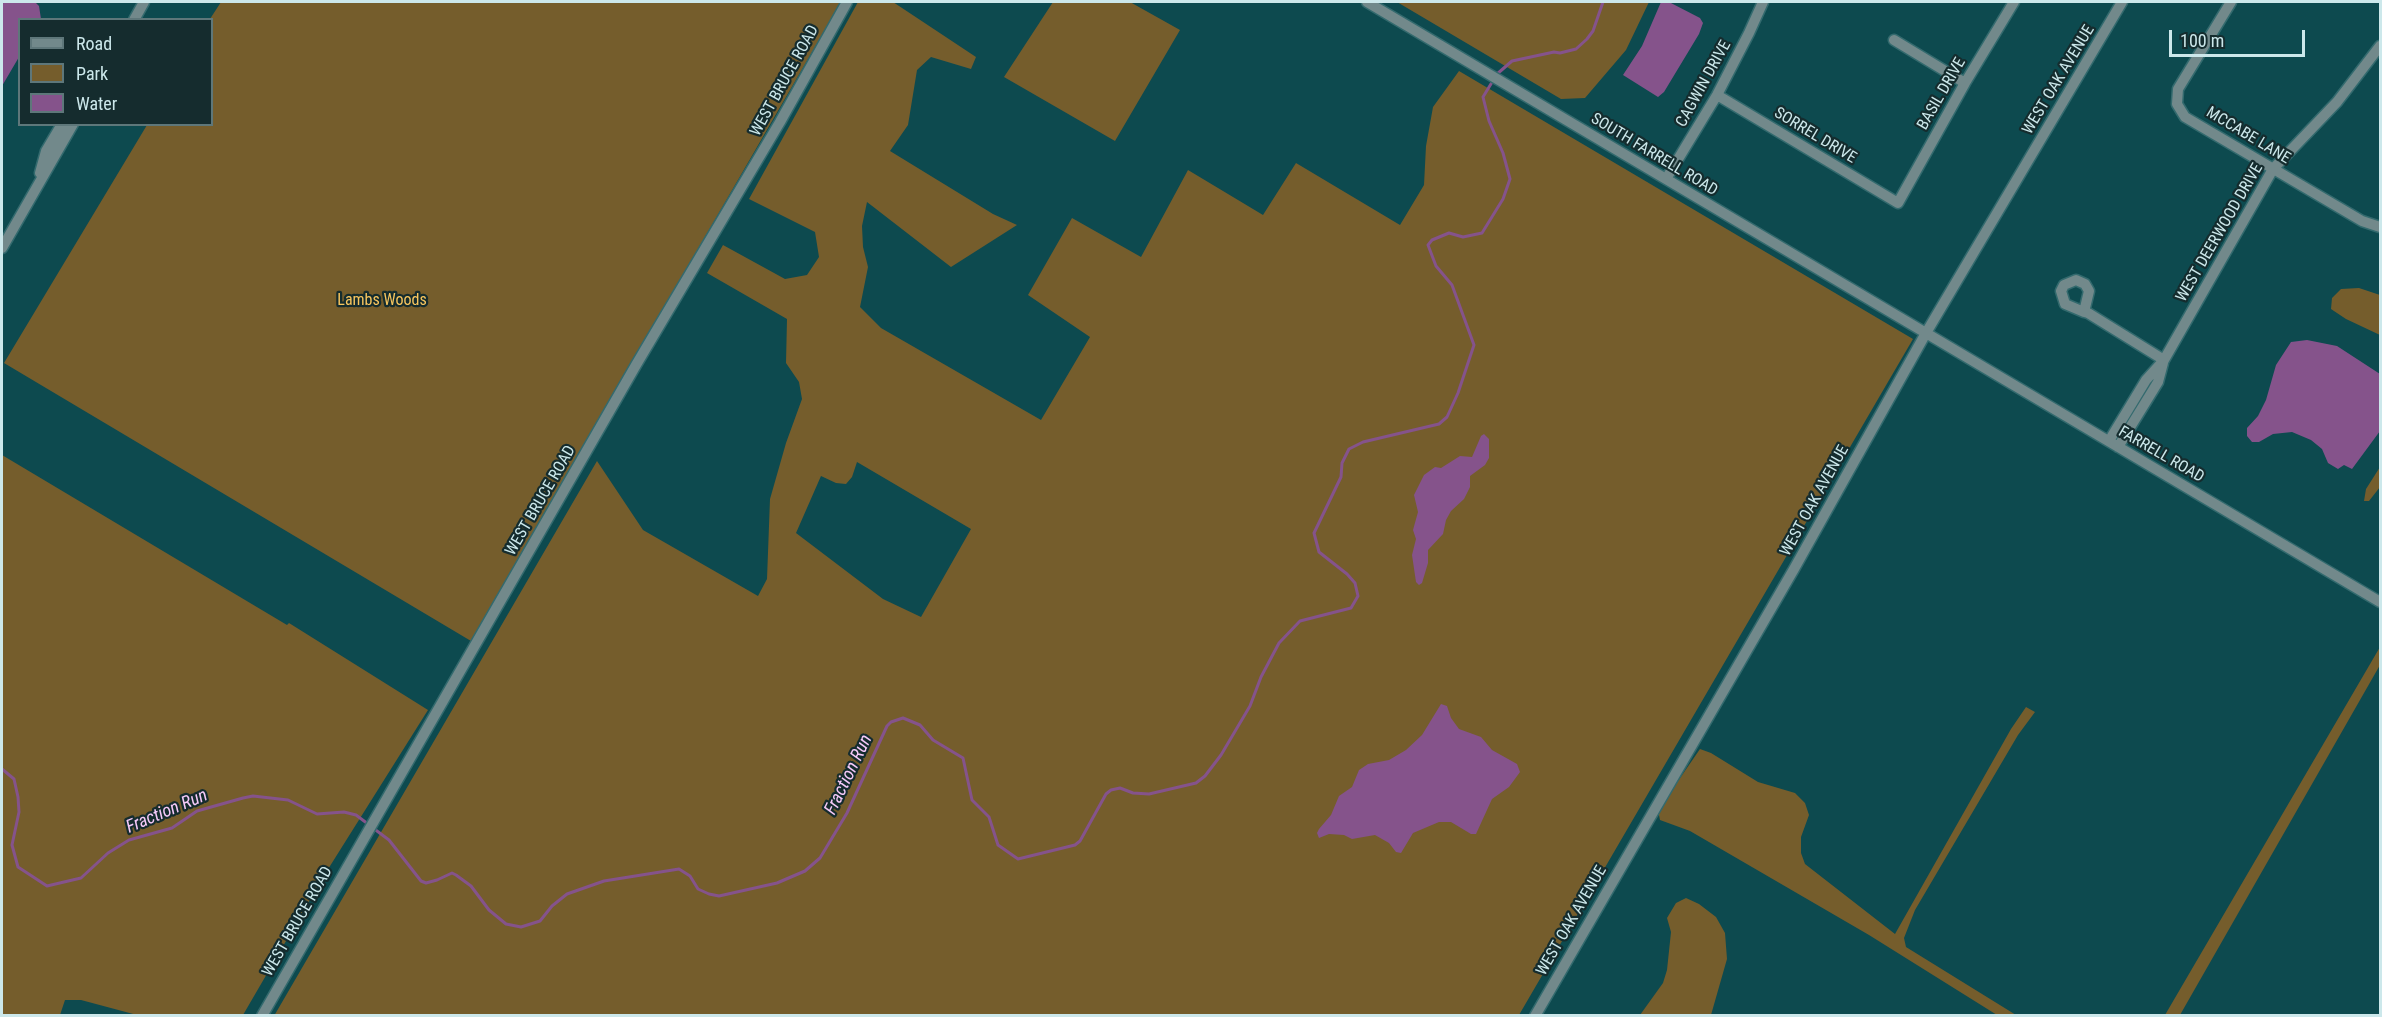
<!DOCTYPE html>
<style>
body{margin:0}
#map{position:relative;width:2382px;height:1017px;overflow:hidden;background:#0d4a4f;font-family:"Roboto Condensed",sans-serif}
canvas{display:block}
.frame{position:absolute;inset:0;border:3px solid #cce8eb;pointer-events:none}
.legend{position:absolute;left:18px;top:18px;width:195px;height:108px;box-sizing:border-box;background:#152c2e;border:2px solid #5e777a;margin:0;padding:8px 10px;list-style:none;font-size:18px;color:#cce8eb}
.legend li{display:flex;align-items:center;gap:12px;height:30px}
.legend b{width:30px;border:2px solid #5e777a}
.scale{position:absolute;left:2169px;top:30px;width:136px;height:27px;box-sizing:border-box;border:3px solid #cce8eb;border-top:0;padding-left:8px;font-size:18px;line-height:21px;white-space:nowrap;color:#cce8eb;-webkit-text-stroke:4px #152c2e;paint-order:stroke}
</style>
<div id="map">
<canvas width="2382" height="1017"></canvas>
<div class="frame"></div>
<ul class="legend">
<li><b style="height:8px;background:#72898b"></b>Road</li>
<li><b style="height:16px;background:#755d2c"></b>Park</li>
<li><b style="height:16px;background:#85538b"></b>Water</li>
</ul>
<div class="scale">100 m</div>
</div>
<script>
const c = document.querySelector('canvas').getContext('2d');
c.lineJoin = 'round';
function fillPath(path, color) {
  c.fillStyle = color;
  c.fill(path, 'evenodd');
}
function poly(rows) {
  const path = new Path2D();
  for (const r of rows) {
    path.moveTo(r[0], r[1]);
    for (let i = 2; i < r.length; i += 2) path.lineTo(r[i], r[i + 1]);
  }
  return path;
}
function stroke(path, color, width, dash) {
  c.strokeStyle = color;
  c.lineWidth = width;
  c.lineCap = dash ? 'butt' : 'round';
  c.setLineDash(dash || []);
  c.stroke(path);
}
function label(font, color, halo, rows, align = 'center') {
  c.font = font + ' "Roboto Condensed",sans-serif';
  c.lineWidth = 4.5;
  c.setLineDash([]);
  c.textBaseline = 'middle';
  c.strokeStyle = halo;
  c.fillStyle = color;
  for (const [text, x, y, turn = 0] of rows) {
    c.save();
    c.translate(x, y);
    c.rotate((+turn || 0) * Math.PI / 180);
    c.textAlign = isNaN(turn) ? turn : align;
    if (halo) c.strokeText(text, 0, 0);
    c.fillText(text, 0, 0);
    c.restore();
  }
}
fillPath(poly([
 [221,2,841,2,471,641,4,363,147,125,212,124,210,19],
 [858,2,893,2,976,57,971,69,931,57,917,70,908,125,890,151,993,214,1017,225,951,267,867,202,862,226,863,247,868,267,860,307,881,328,1041,420,1090,337,1028,295,1072,218,1141,257,1188,170,1263,215,1296,163,1400,225,1424,185,1426,146,1433,107,1459,71,1913,339,1519,1015,274,1016,597,461,643,530,758,596,767,579,770,499,786,443,802,399,799,382,786,363,787,319,707,273,723,245,785,279,807,275,819,257,815,232,749,199],
 [857,462,971,529,921,617,883,599,796,533,821,476,836,483,846,484,852,477],
 [1053,2,1130,2,1180,30,1115,141,1004,77],
 [1397,2,1649,2,1626,50,1585,98,1561,99],
 [2359,288,2380,295,2380,335,2346,319,2331,309,2332,298,2341,289],
 [2,455,287,625,289,623,428,710,325,874,243,1015,137,1015,81,1000,65,1000,60,1015,2,1015],
 [2380,467,2380,487,2369,501,2364,501,2366,489],
 [2380,647,2380,665,2180,1015,2165,1015],
 [2026,707,2035,712,2018,735,1915,910,1904,938,1906,947,2016,1015,1997,1015,1869,935,1690,831,1660,820,1658,810,1700,749,1711,753,1758,782,1795,793,1805,803,1809,815,1801,837,1801,853,1805,864,1895,934,2011,729],
 [1686,898,1699,904,1716,917,1725,933,1727,959,1711,1015,1640,1015,1663,983,1667,970,1671,932,1667,918,1676,903]
]), '#755d2c');
fillPath(poly([
 [2,2,35,2,39,6,41,19,20,20,19,57,2,86],
 [1661,2,1669,2,1700,18,1703,23,1699,34,1664,92,1658,97,1623,75,1642,46],
 [2307,340,2337,346,2380,374,2380,431,2352,469,2344,465,2338,469,2328,463,2322,449,2311,440,2292,432,2273,434,2259,442,2252,442,2247,436,2247,428,2258,416,2266,400,2276,365,2291,342],
 [1484,434,1489,439,1489,458,1485,465,1470,476,1470,487,1464,499,1451,511,1446,520,1443,534,1428,550,1428,563,1422,583,1419,585,1416,582,1412,555,1416,539,1413,530,1418,512,1414,495,1424,475,1435,467,1441,468,1460,456,1472,457,1481,436],
 [1441,704,1447,706,1451,718,1459,729,1481,737,1492,750,1517,764,1520,772,1509,787,1492,799,1476,834,1471,834,1451,822,1439,822,1413,833,1401,853,1396,852,1389,843,1375,835,1352,839,1344,835,1329,834,1319,838,1317,833,1319,829,1331,815,1339,796,1352,787,1359,770,1368,764,1389,760,1406,750,1422,735]
]), '#85538b');
stroke(poly([
 [2,769,14,779,18,797,19,812,12,845,18,867,47,886,81,878,108,853,129,840,172,828,197,811,243,798,253,796,288,800,317,814,344,812,356,815,368,824],
 [373,828,389,840,421,881,426,883,437,880,452,873,456,875,471,886,489,910,506,924,521,927,540,921,552,906,567,894,604,881,679,869,690,876,698,889,709,894,719,896,777,883,805,871,820,858,847,813,887,726,891,722,903,718,920,725,933,740,963,758,972,800,989,817,998,845,1018,859,1075,845,1080,841,1106,794,1111,790,1120,788,1133,793,1149,794,1196,783,1205,776,1221,755,1250,706,1261,677,1279,643,1300,621,1351,608,1358,596,1355,583,1347,574,1319,552,1314,533,1341,477,1342,463,1349,449,1363,442,1439,424,1447,417,1458,393,1474,345,1452,285,1436,266,1428,245,1432,240,1449,233,1463,237,1482,233,1503,199,1510,179,1503,153,1489,121,1483,97,1497,74,1512,61,1554,52,1560,53,1576,49,1587,39,1593,31,1603,2]
]), '#85538b', 3);
const minor = poly([
 [1367,2,2380,602],
 [2231,2,2178,89,2177,104,2185,117,2362,221,2380,227],
 [134,20,144,2],
 [1894,40,1965,83],
 [1717,95,1898,203,1965,83,2014,2],
 [40,173,46,151,62,124],
 [1666,179,1717,95,1749,33,1763,2],
 [2,248,73,124],
 [2084,312,2089,291,2085,284,2076,280,2064,285,2061,291,2065,304,2084,312,2088,313,2164,360],
 [2109,441,2146,380,2164,360,2273,169,2337,102,2380,46],
 [2118,447,2158,382,2163,363],
 [262,1016,636,365,780,122,847,2],
 [1535,1016,1794,569,1926,333,2122,2]
]);
stroke(minor, '#336a6e', 13);
stroke(minor, '#72898b', 10);
label('16px', '#cce8eb', '#152c2e', [
 ["WEST OAK AVENUE",2059,80,-59],
 ["WEST BRUCE ROAD",785,81,-61],
 ["CAGWIN DRIVE",1704,84,-61],
 ["BASIL DRIVE",1942,94,-60],
 ["SORREL DRIVE",1815,136,31],
 ["MCCABE LANE",2248,136,31],
 ["SOUTH FARRELL ROAD",1654,155,31],
 ["WEST DEERWOOD DRIVE",2220,233,-60],
 ["FARRELL ROAD",2161,455,30],
 ["WEST BRUCE ROAD",541,501,-60],
 ["WEST OAK AVENUE",1815,501,-61],
 ["WEST OAK AVENUE",1572,921,-60],
 ["WEST BRUCE ROAD",298,922,-60]
]);
label('16px', '#f8c65f', '#152c2e', [
 ["Lambs Woods",382,301]
]);
label('italic 18px', '#f6cafa', '#152c2e', [
 ["Fraction Run",849,775,-64],
 ["Fraction Run",167,812,-23]
]);
</script>
